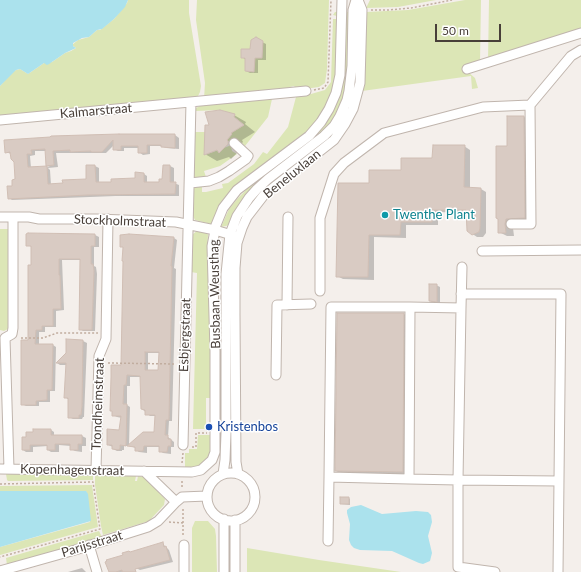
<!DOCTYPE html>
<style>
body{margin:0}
#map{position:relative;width:581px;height:572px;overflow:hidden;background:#f4efeb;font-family:Lato,sans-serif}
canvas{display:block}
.scale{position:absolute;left:435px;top:24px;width:66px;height:18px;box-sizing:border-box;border:2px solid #483f39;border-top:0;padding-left:5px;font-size:12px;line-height:14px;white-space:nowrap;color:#483f39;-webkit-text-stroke:3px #fff;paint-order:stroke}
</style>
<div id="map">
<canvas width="581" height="572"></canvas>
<div class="scale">50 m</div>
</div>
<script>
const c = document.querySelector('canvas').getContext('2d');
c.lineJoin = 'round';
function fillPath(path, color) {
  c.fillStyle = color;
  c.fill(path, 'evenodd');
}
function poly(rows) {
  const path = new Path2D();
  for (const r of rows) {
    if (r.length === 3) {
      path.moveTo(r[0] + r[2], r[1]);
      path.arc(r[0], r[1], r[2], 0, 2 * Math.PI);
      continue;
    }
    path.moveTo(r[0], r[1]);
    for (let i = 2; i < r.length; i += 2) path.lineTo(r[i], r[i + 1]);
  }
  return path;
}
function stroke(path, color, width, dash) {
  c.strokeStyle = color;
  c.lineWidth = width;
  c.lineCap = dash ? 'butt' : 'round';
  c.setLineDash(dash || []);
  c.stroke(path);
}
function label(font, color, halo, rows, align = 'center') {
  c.font = font + ' Lato,sans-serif';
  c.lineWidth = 3;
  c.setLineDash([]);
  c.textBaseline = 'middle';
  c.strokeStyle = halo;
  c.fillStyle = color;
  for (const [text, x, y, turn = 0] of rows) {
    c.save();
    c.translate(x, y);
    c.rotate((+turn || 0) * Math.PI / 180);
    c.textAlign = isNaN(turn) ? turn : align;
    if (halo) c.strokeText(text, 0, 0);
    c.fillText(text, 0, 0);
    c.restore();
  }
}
fillPath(poly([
 [128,0,189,0,189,13,201,86,200,92,197,98,0,117,0,86,13,71,20,69,28,74,44,63,52,62,65,53,71,51,76,48,72,45,78,40,89,37,97,30,100,30,114,19,127,3],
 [197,0,329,0,327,69,325,83,319,87,297,90,294,86,290,87,289,90,204,99,205,83,196,20],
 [370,0,436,0,398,7,366,8],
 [465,0,481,0,480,63,468,72,475,78,478,88,472,89,471,76,362,91,366,12,408,10],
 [489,0,581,0,581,32,488,61],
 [335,12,338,12,336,75,332,91,327,104,320,116,311,127,302,136,234,187,220,206,211,224,195,220,193,216,193,189,196,186,200,186,202,187,202,192,206,192,223,188,222,184,228,183,254,164,263,152,267,154,288,127,296,97,272,99,268,117,245,146,239,141,237,140,231,143,227,140,232,134,231,133,244,125,237,119,221,110,195,111,196,108,202,105,311,94,325,90,331,82,333,19,337,19,337,16,333,15],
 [346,12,351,12,348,87,332,124,278,169,231,224,226,226,221,227,229,209,238,198,249,187,249,186,321,128,330,116,339,98,344,75],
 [194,132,205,132,205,155,229,146,231,146,232,151,237,154,220,166,204,171,206,177,196,179,193,176],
 [0,229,10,229,11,324,8,329,4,331,0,330],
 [197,231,207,232,208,235,207,250,210,305,210,398,206,398,206,429,193,429,197,273,191,272,192,240,193,234],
 [198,435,211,435,210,451,208,459,198,468,185,468,185,453,189,453,189,449,197,449],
 [6,474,93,474,93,480,8,481,7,480],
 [95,475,136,476,135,481,137,481,138,476,143,477,150,483,165,499,164,505,149,521,103,535,101,526,95,485],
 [92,485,98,527,0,555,0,547,90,522,86,491,0,491,0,486],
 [195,521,208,521,215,529,216,536,217,572,192,572,192,528],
 [99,531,102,537,7,565,6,558],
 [247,548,319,560,401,572,247,572]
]), '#dce6b6');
fillPath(poly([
 [0,0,128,0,125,7,114,19,102,29,97,30,89,37,82,38,73,43,73,46,76,48,65,53,49,64,47,65,44,63,28,74,20,69,16,70,0,86],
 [0,491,86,491,88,494,91,521,0,547],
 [361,505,382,514,416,511,428,512,431,515,432,522,428,536,432,553,430,561,423,564,419,563,392,551,360,550,354,548,351,545,349,540,350,524,347,513,347,510,351,507]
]), '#abe2ed');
fillPath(poly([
 [262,42,266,44,266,60,258,60,258,73,250,73,246,71,246,60,242,57],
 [234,115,246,122,245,124,255,132,242,140,243,142,238,147,240,150,231,159,229,157,217,161,205,154],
 [524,117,532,122,532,222,513,228,514,236,507,236,499,232,508,147],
 [175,135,179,138,179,149,166,148,162,146,150,146,150,154,143,155,139,152,139,148,124,148,124,151,118,151,114,149,114,145,106,153,56,153,58,167,48,168,50,170,51,185,87,180,87,166,95,166,99,168,99,183,112,183,136,179,144,174,147,176,147,183,160,183,163,180,164,166,170,166,174,168,174,183,179,185,179,196,116,196,12,200,9,198,16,180,15,161,11,154,6,152,5,141,54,137],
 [35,151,46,151,47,166,50,167,31,168,30,156,35,155],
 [464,146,470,150,470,189,481,189,486,192,486,233,483,237,477,237,471,233,467,213,438,212,438,225,406,225,406,238,374,237,374,280,343,279,337,276,370,184],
 [27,235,95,235,99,237,99,247,94,247,94,266,96,267,97,274,95,331,83,331,80,329,81,260,62,260,64,310,56,311,56,327,45,327,45,332,39,332,39,345,53,345,56,347,55,391,50,391,50,402,39,402,39,406,26,406,22,404,29,341,32,266,32,247,27,245],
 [174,238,177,240,174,268,176,269,172,421,169,421,168,437,174,442,174,447,171,447,171,454,163,453,160,451,160,447,147,447,147,453,139,452,136,450,136,448,129,446,124,446,124,450,122,450,122,451,117,451,113,449,113,447,108,445,120,431,122,418,117,417,113,415,122,366,124,248,121,246],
 [148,353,160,353,159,371,148,371],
 [130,377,141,377,142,409,150,416,156,416,155,433,129,445,130,407,127,405,127,386,130,386],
 [436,285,440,287,440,303,434,303,430,301],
 [404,314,412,319,411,476,344,475,336,471],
 [83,341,87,343,84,417,83,417,82,419,73,419,69,417,69,400,65,397,67,365,60,365,57,363],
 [51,430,54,432,54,436,82,436,86,438,86,446,82,446,82,452,75,451,71,449,71,446,59,445,59,452,51,452,48,450,48,446,33,447,33,452,26,452,23,450],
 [349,498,350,499,350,505,341,504],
 [163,544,169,550,173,562,140,570,136,568,135,561,132,572,110,572,131,553],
 [82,568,86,572,68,572]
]), '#0003');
const building = poly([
 [256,37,263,41,262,58,255,58,254,72,245,71,245,58,241,58,241,49,250,49,251,40,256,37],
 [220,110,235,114,234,117,244,125,231,133,232,134,227,140,228,141,228,144,219,153,217,150,204,155,205,125,209,125,205,112,220,110],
 [507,116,524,116,525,218,506,219,505,224,506,233,498,233,498,219,496,218,496,146,507,146,507,116],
 [119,134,175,134,175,148,161,147,161,145,147,145,147,153,138,153,138,146,121,146,121,150,113,150,113,140,102,152,91,152,91,151,70,152,70,150,53,151,54,165,46,166,45,149,31,150,32,154,27,154,28,167,47,166,48,184,63,183,62,180,86,179,86,165,95,165,96,182,111,182,111,179,135,178,135,172,144,173,144,182,159,182,159,179,162,179,163,165,170,165,170,182,176,182,175,194,88,195,8,199,7,186,12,186,12,180,15,179,14,162,11,159,10,152,5,153,4,140,50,137,51,136,119,134],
 [433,145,465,145,464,187,481,188,480,228,479,232,472,235,467,231,466,210,432,210,432,222,401,222,400,235,369,235,368,277,336,277,338,183,369,183,369,170,401,170,401,158,432,158,433,145],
 [28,233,95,234,95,246,91,246,91,264,93,264,94,271,92,330,79,330,80,259,59,259,59,275,60,275,61,309,53,309,53,326,42,326,42,330,36,330,35,344,53,344,52,390,47,390,47,400,36,401,36,405,21,405,21,340,28,340,28,265,31,265,31,246,26,246,26,234,28,233],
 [129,234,174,237,171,266,172,266,169,420,166,420,165,435,168,435,168,439,171,439,171,446,168,446,167,452,159,452,159,446,144,446,143,451,135,451,135,447,127,446,143,432,154,432,155,415,145,415,145,410,141,409,140,376,127,375,126,385,124,385,123,404,127,404,126,446,120,445,120,449,119,449,119,450,112,449,112,445,107,445,107,429,119,430,121,416,112,416,112,411,110,411,111,377,111,365,121,365,123,261,122,261,123,247,120,247,120,235,129,234],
 [145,352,159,352,158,370,145,370,145,352],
 [429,284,437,284,437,302,429,301,429,284],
 [337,313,404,313,403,472,335,471,337,313],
 [66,339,83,340,82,406,81,415,79,415,79,418,68,418,68,398,64,398,66,363,56,363,66,353,66,339],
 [33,429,51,429,51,435,82,435,82,444,78,444,78,450,70,450,70,444,55,444,55,450,47,450,47,445,30,445,30,450,22,450,22,437,26,437,26,432,33,432,33,429],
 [340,497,349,497,349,504,340,504,340,497],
 [163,542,164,547,166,546,170,560,135,569,136,572,122,572,122,570,116,572,109,572,105,562,107,561,106,560,123,555,122,553,129,551,130,552,163,542]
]);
fillPath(building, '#d9cbc3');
stroke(building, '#d0beb4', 1);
const minor = poly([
 [467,69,581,33],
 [0,120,306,91],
 [190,183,209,181,219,177,229,171,246,159,248,156,234,143],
 [0,217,29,217,39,219,97,219,176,222,215,230,235,236],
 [511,224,531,224,530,105],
 [482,251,581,250],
 [320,291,320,218,334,174,344,163,384,133,483,107,530,105,571,56,581,50],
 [461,294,561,294,558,572],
 [287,305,288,217],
 [5,338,9,469],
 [5,338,12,334,13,328,13,217],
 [276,375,277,305,311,304],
 [183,445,191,102],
 [0,469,192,472,201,470,212,460,215,452,215,351,212,246,216,225,223,208,237,190,309,136,321,122,329,109,336,93,340,75,342,0],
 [96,470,99,356,106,339,108,219],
 [144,471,176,502,182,497,207,496],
 [231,497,24],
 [223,474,225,460,226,433,226,274,230,234,237,216,249,198,257,189,268,179,324,136,334,126,340,116,347,100,349,91,352,66,353,10,356,0],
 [238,474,236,462,235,315,235,268,237,243,242,228,247,217,264,195,334,140,345,124,353,109,360,83,362,10,358,0],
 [329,477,331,307,410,307],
 [409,479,458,480,461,308],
 [224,519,224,572],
 [328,541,329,477,409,479,410,307,461,308,462,267],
 [89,545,97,572],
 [184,545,184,572],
 [0,571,75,550,148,527,158,521,176,502],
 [235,572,235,520],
 [495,572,458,567,458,480,559,481]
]);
stroke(minor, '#c0b5ad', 11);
stroke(poly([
 [371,10,388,10,411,8,452,0],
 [314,90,324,88,328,82,331,0],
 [21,338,43,338,57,333,98,333],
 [108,363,176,364],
 [192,447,196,447,196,433,207,433],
 [182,463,183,453],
 [182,481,182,489],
 [0,484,93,482,100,529,0,557],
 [183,509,183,537],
 [169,522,183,523]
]), '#c1ad9f', 1.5, [2, 2]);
stroke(minor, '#fff', 9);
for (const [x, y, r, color] of [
 [385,215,4,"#0f9aa8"],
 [209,427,4,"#1a4fb4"]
]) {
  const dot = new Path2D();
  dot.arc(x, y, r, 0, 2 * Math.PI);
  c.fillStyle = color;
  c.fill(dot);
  stroke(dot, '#fff', 1.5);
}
label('13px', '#483f39', '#fff', [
 ["Kalmarstraat",96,111,-5],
 ["Beneluxlaan",292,174,-39],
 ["Stockholmstraat",120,221,2],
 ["Busbaan Weusthag",215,294,-91],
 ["Esbjergstraat",185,335,-88],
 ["Trondheimstraat",98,404,-88],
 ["Kopenhagenstraat",72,470,1],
 ["Parijsstraat",92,544,-17]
]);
label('13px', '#0d838f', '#fff', [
 ["Twenthe Plant",393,215]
], 'left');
label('13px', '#164399', '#fff', [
 ["Kristenbos",217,427]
], 'left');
</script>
